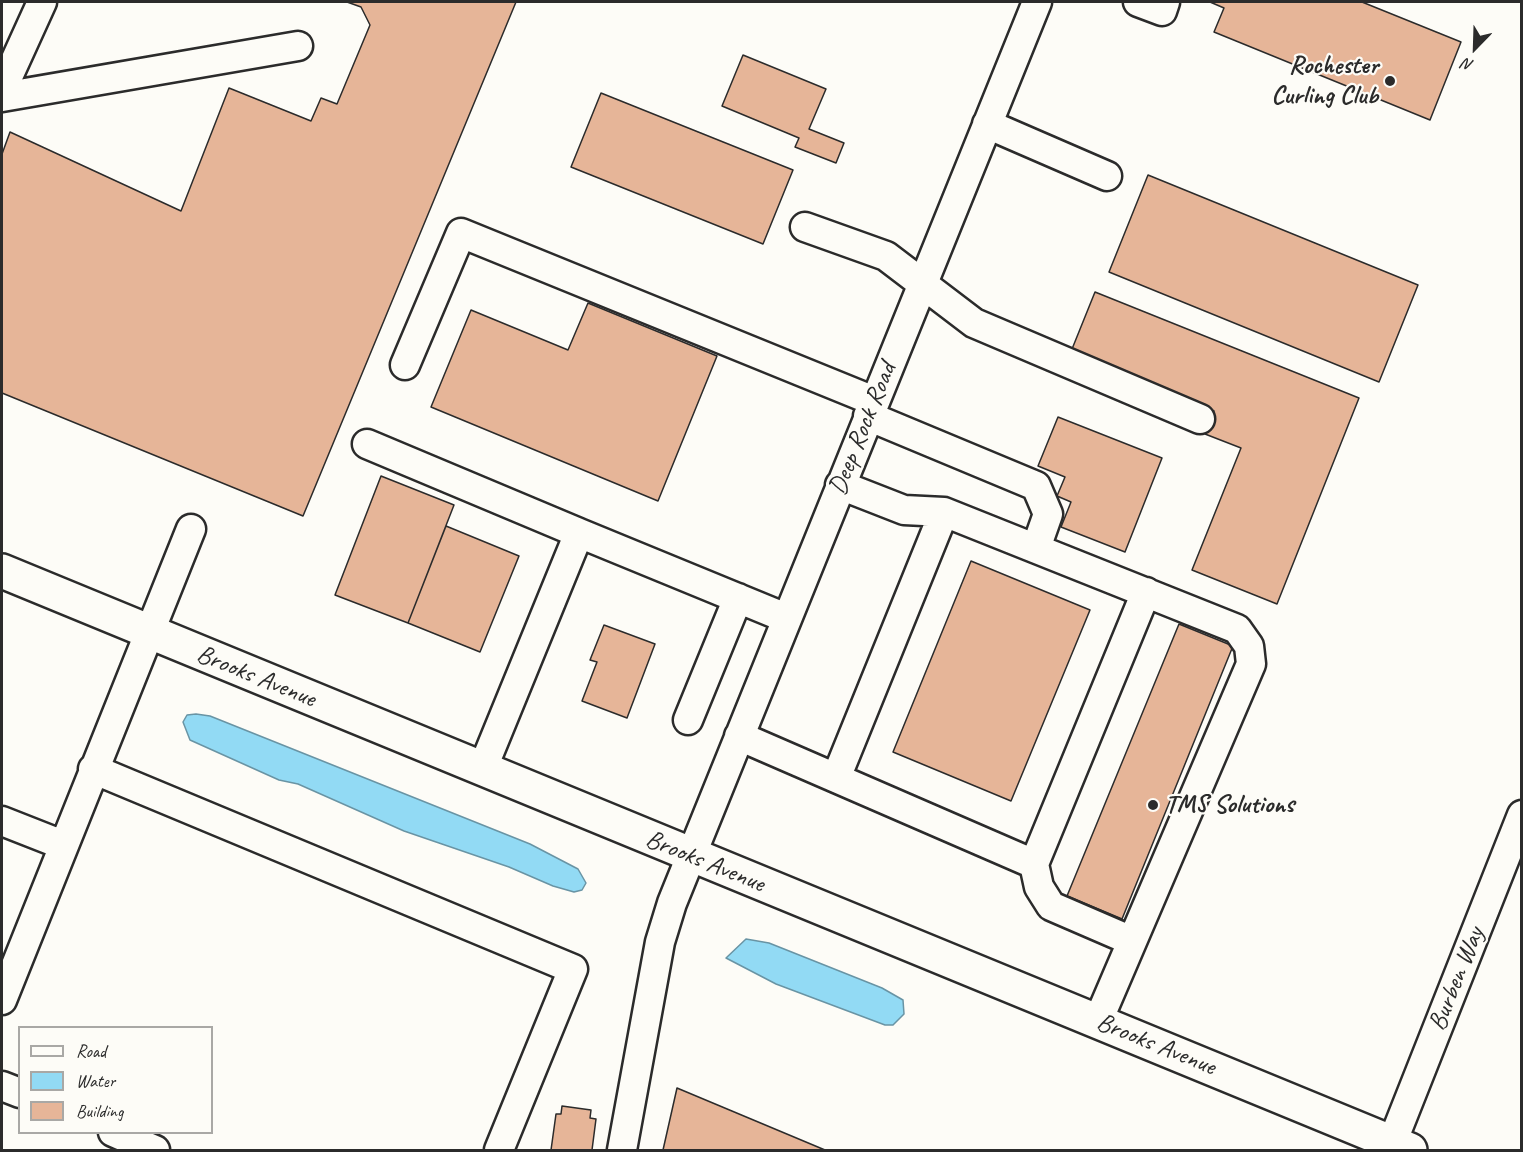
<!DOCTYPE html>
<style>
body{margin:0}
#map{position:relative;width:1523px;height:1152px;overflow:hidden;background:#fdfcf7;font-family:Caveat,sans-serif}
canvas{display:block}
.frame{position:absolute;inset:0;border:3px solid #2b2b2b;pointer-events:none}
.legend{position:absolute;left:18px;top:1026px;width:195px;height:108px;box-sizing:border-box;background:#fdfcf7;border:2px solid #a9a8a5;margin:0;padding:8px 10px;list-style:none;font-size:18px;color:#2b2b2b}
.legend li{display:flex;align-items:center;gap:12px;height:30px}
.legend b{width:30px;border:2px solid #a9a8a5}
.north{position:absolute;left:1445px;top:18px;width:60px;height:60px;-webkit-text-stroke:4px #fdfcf7;paint-order:stroke;rotate:203deg;font-size:16px;font-weight:700;line-height:24px;text-align:center;color:#2b2b2b}
.north::after{content:'';display:block;margin:auto;width:21px;height:27px;background:#2b2b2b;clip-path:polygon(50% 0,100% 100%,50% 72%,0 100%)}
</style>
<div id="map">
<canvas width="1523" height="1152"></canvas>
<div class="frame"></div>
<ul class="legend">
<li><b style="height:8px;background:#fdfcf7"></b>Road</li>
<li><b style="height:16px;background:#92daf4"></b>Water</li>
<li><b style="height:16px;background:#e6b598"></b>Building</li>
</ul>
<div class="north">N</div>
</div>
<script>
const c = document.querySelector('canvas').getContext('2d');
c.lineJoin = 'round';
function fillPath(path, color) {
  c.fillStyle = color;
  c.fill(path, 'evenodd');
}
function poly(rows) {
  const path = new Path2D();
  for (const r of rows) {
    path.moveTo(r[0], r[1]);
    for (let i = 2; i < r.length; i += 2) path.lineTo(r[i], r[i + 1]);
  }
  return path;
}
function stroke(path, color, width, dash) {
  c.strokeStyle = color;
  c.lineWidth = width;
  c.lineCap = dash ? 'butt' : 'round';
  c.setLineDash(dash || []);
  c.stroke(path);
}
function label(font, color, halo, rows, align = 'center') {
  c.font = font + ' Caveat,sans-serif';
  c.lineWidth = 4.5;
  c.setLineDash([]);
  c.textBaseline = 'middle';
  c.strokeStyle = halo;
  c.fillStyle = color;
  for (const [text, x, y, turn = 0] of rows) {
    c.save();
    c.translate(x, y);
    c.rotate((+turn || 0) * Math.PI / 180);
    c.textAlign = isNaN(turn) ? turn : align;
    if (halo) c.strokeText(text, 0, 0);
    c.fillText(text, 0, 0);
    c.restore();
  }
}
const water = poly([
 [196,714,210,716,530,844,578,869,586,883,582,890,574,892,553,886,509,867,404,831,298,784,279,780,190,740,183,722,187,715,196,714],
 [746,939,769,943,882,988,903,1000,904,1014,893,1025,885,1025,776,984,726,958,746,939]
]);
fillPath(water, '#92daf4');
stroke(water, '#6994a4', 1.5);
const building = poly([
 [347,2,516,2,303,516,2,393,2,154,10,132,181,211,229,88,311,121,321,98,337,104,370,25,361,7,347,2],
 [1210,2,1362,2,1461,42,1430,120,1214,32,1224,8,1210,2],
 [743,55,826,89,809,129,844,143,836,163,795,147,799,138,722,106,743,55],
 [601,93,793,170,763,244,571,167,601,93],
 [1148,175,1418,285,1379,382,1109,272,1148,175],
 [1095,292,1359,398,1277,604,1192,570,1241,448,1205,434,1214,411,1070,354,1095,292],
 [588,303,717,356,658,501,431,407,471,310,568,350,588,303],
 [1058,417,1162,458,1125,552,1061,527,1071,502,1057,496,1065,477,1038,466,1058,417],
 [381,476,454,505,408,623,335,595,381,476],
 [446,526,519,556,480,652,408,623,446,526],
 [971,561,1090,610,1011,801,893,752,971,561],
 [1179,624,1233,646,1122,919,1067,896,1179,624],
 [604,625,655,644,627,718,582,701,597,662,590,660,604,625],
 [677,1088,825,1150,663,1150,677,1088],
 [562,1106,591,1110,590,1118,596,1119,592,1150,551,1150,556,1114,561,1114,562,1106]
]);
fillPath(building, '#e6b598');
stroke(building, '#2b2b2b', 1.5);
const minor = poly([
 [1138,2,1162,11,1165,2],
 [2,90,42,2],
 [2,97,298,46],
 [987,124,1107,176],
 [805,227,886,256,974,323,1200,419],
 [405,365,461,233,874,401],
 [868,416,1036,486,1048,514,1036,548],
 [367,444,579,533,482,770],
 [840,485,904,510,944,512,1237,629,1249,646,1251,664,1098,1021],
 [579,533,786,618],
 [688,720,738,598],
 [739,736,1034,864,1039,887,1051,906,1132,941],
 [93,769,573,969,499,1150],
 [836,778,944,512],
 [2,821,63,845],
 [1034,864,1146,592],
 [2,1000,191,529],
 [2,1086,20,1093],
 [113,1132,155,1150],
 [1392,1143,1522,815],
 [622,1150,660,942,672,903,1037,2]
]);
const major = poly([
 [2,571,1410,1150]
]);
stroke(minor, '#2b2b2b', 33);
stroke(major, '#2b2b2b', 38);
stroke(minor, '#fdfcf7', 28);
stroke(major, '#fdfcf7', 33);
for (const [x, y, r, color] of [
 [1390,81,6,"#2b2b2b"],
 [1153,805,6,"#2b2b2b"]
]) {
  const dot = new Path2D();
  dot.arc(x, y, r, 0, 2 * Math.PI);
  c.fillStyle = color;
  c.fill(dot);
  stroke(dot, '#fdfcf7', 2);
}
label('bold 26px', '#2b2b2b', '#fdfcf7', [
 ["Rochester",1378,66],
 ["Curling Club",1378,96],
 ["TMS Solutions",1165,805,"left"]
], 'right');
label('26px', '#2b2b2b', '#fdfcf7', [
 ["Deep Rock Road",863,429,-68],
 ["Brooks Avenue",256,677,22],
 ["Brooks Avenue",705,862,22],
 ["Burben Way",1457,979,-68],
 ["Brooks Avenue",1156,1045,22]
]);
</script>
